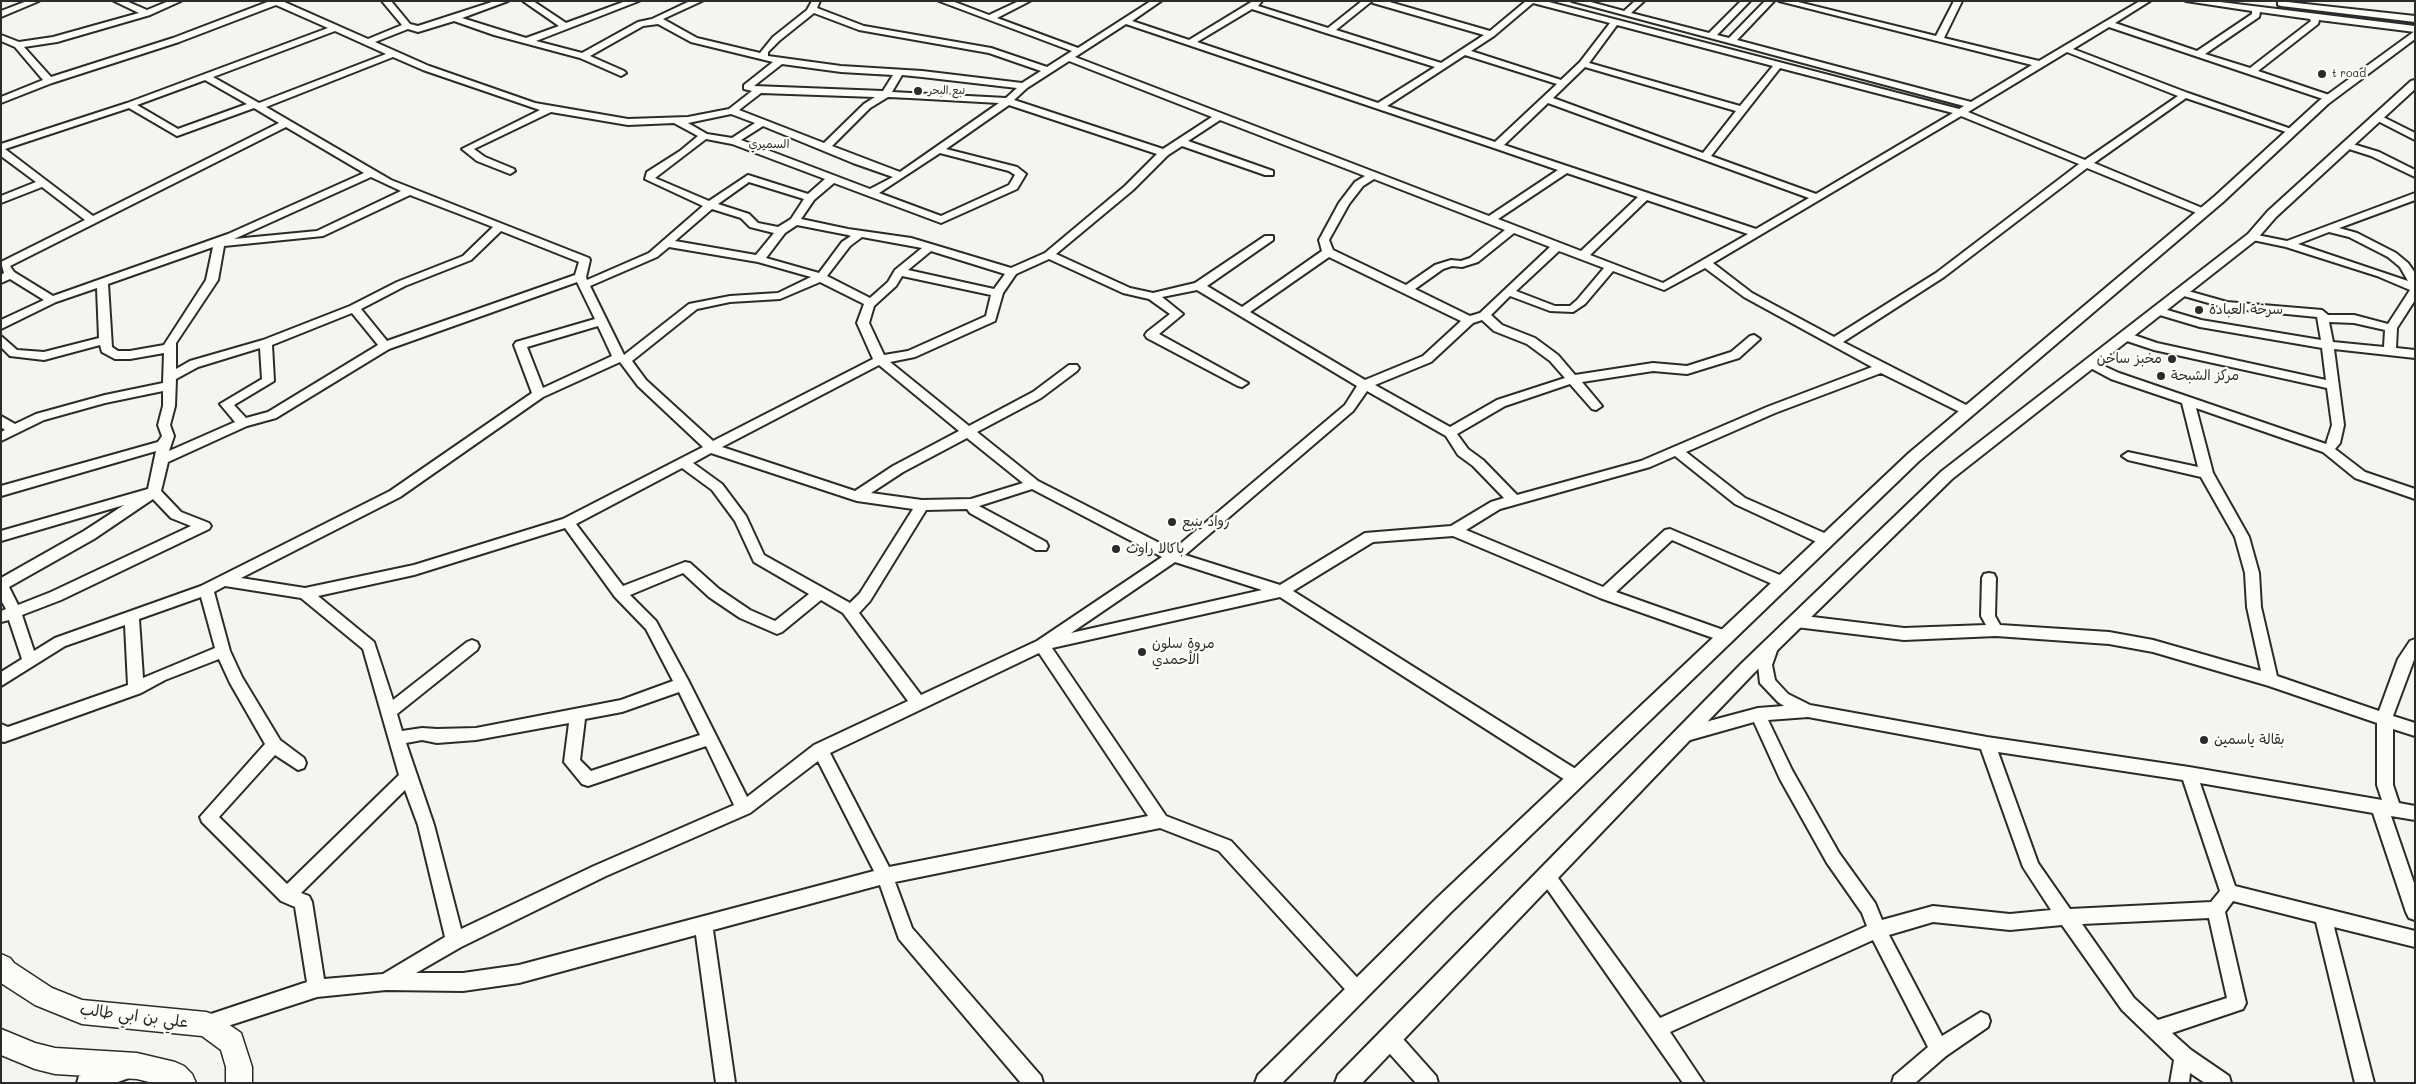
<!DOCTYPE html>
<meta charset="utf-8">
<style>
body{margin:0}
#map{position:relative;width:2416px;height:1084px;overflow:hidden;background:#f5f4ef;font-family:Mali,sans-serif}
canvas{display:block}
.frame{position:absolute;inset:0;border:2px solid #2b2b2b;pointer-events:none}
</style>
<div id="map">
<canvas width="2416" height="1084"></canvas>
<div class="frame"></div>
</div>
<script>
const c = document.querySelector('canvas').getContext('2d');
c.lineJoin = 'round';
function poly(rows) {
  const path = new Path2D();
  for (const r of rows) {
    path.moveTo(r[0], r[1]);
    for (let i = 2; i < r.length; i += 2) path.lineTo(r[i], r[i + 1]);
  }
  return path;
}
function stroke(path, color, width, dash) {
  c.strokeStyle = color;
  c.lineWidth = width;
  c.lineCap = dash ? 'butt' : 'round';
  c.setLineDash(dash || []);
  c.stroke(path);
}
function fillPath(path, color) {
  c.fillStyle = color;
  c.fill(path, 'evenodd');
}
function label(font, color, halo, rows, align = 'center') {
  c.font = font + ' Mali,"Playpen Sans Arabic",sans-serif';
  c.lineWidth = 4.5;
  c.setLineDash([]);
  c.textBaseline = 'middle';
  c.strokeStyle = halo;
  c.fillStyle = color;
  for (const [text, x, y, turn = 0] of rows) {
    c.save();
    c.translate(x, y);
    c.rotate((+turn || 0) * Math.PI / 180);
    c.textAlign = isNaN(turn) ? turn : align;
    if (halo) c.strokeText(text, 0, 0);
    c.fillText(text, 0, 0);
    c.restore();
  }
}
const minor = poly([
 [27,1,39,1,1,17,1,11,27,1],
 [114,1,126,1,147,10,169,1,181,1,150,15,57,42,24,47,51,77,173,38,270,1,282,1,368,39,402,25,382,1,391,1,410,24,418,26,495,1,508,1,462,18,526,38,559,26,523,1,533,1,566,23,626,1,639,1,536,41,582,53,638,22,652,19,690,1,702,1,663,19,697,38,760,53,773,37,807,10,812,1,820,1,817,8,864,26,991,48,1047,67,1072,51,939,1,952,1,989,15,1019,1,1030,1,997,18,1078,48,1151,1,1161,1,1132,21,1189,40,1253,1,1262,1,1258,6,1328,28,1362,1,1386,1,1490,31,1526,1,1545,1,1959,109,1964,106,1572,1,1587,1,1624,11,1635,1,1644,1,1631,13,1709,33,1741,1,1750,1,1717,35,1729,38,1765,1,1774,1,1737,40,1971,102,2032,65,1779,1,1794,1,1936,36,1954,1,1962,1,1944,38,2039,61,2140,1,2150,1,2115,23,2197,51,2252,14,2252,11,2186,1,2212,1,2415,26,2415,32,2319,20,2318,24,2258,71,2332,96,2334,98,2329,101,2109,27,2073,49,2188,93,2297,131,2289,133,2186,98,2094,163,2207,210,2207,214,2199,214,2087,168,1944,277,1843,342,1972,408,1974,411,1972,414,1964,414,1881,373,1775,413,1686,452,1745,498,1831,536,1833,540,1831,544,1821,544,1735,504,1675,456,1650,467,1500,509,1466,530,1603,587,1665,530,1670,529,1787,578,1789,582,1787,586,1777,586,1672,540,1616,592,1729,632,1731,636,1729,640,1719,640,1600,598,1453,536,1373,542,1293,591,1582,773,1584,778,1582,783,1576,785,1570,783,1280,597,1052,648,1166,816,1231,841,1364,985,1367,991,1364,997,1358,1000,1352,997,1219,851,1160,828,895,882,912,928,1041,1076,1043,1083,1021,1083,899,939,880,885,713,930,735,1083,716,1083,696,935,519,983,463,991,386,990,317,997,206,1033,199,1030,197,1024,199,1018,307,982,295,907,281,901,202,822,200,817,265,744,230,683,219,659,165,680,141,693,4,742,1,741,1,724,8,727,128,685,125,625,65,646,1,686,1,672,22,659,9,620,1,622,1,611,6,609,1,600,1,578,84,531,124,505,1,541,1,531,148,489,156,451,1,496,1,486,158,442,162,436,158,425,163,406,163,391,105,403,44,420,1,441,1,432,5,430,1,427,1,416,15,424,36,414,105,395,163,383,164,353,130,359,115,359,102,352,100,345,44,360,10,356,1,347,1,336,17,350,44,352,99,338,97,288,56,302,1,329,1,320,44,300,10,279,1,283,1,275,4,273,1,262,85,220,42,187,1,203,1,196,36,182,1,156,1,144,127,103,328,28,276,5,179,42,52,83,1,103,1,97,43,80,15,47,1,41,1,35,19,42,53,37,139,13,114,1],
 [1372,1,1373,3,1484,35,1441,63,1336,30,1372,1],
 [1533,3,1610,23,1580,62,1561,80,1471,51,1494,36,1533,3],
 [1252,9,1326,33,1435,67,1378,103,1197,42,1252,9],
 [2260,12,2310,19,2311,21,2250,68,2205,54,2259,17,2260,12],
 [814,13,859,30,989,53,1041,71,1022,83,922,71,841,66,768,56,768,52,779,41,814,13],
 [454,21,494,35,580,58,621,76,626,73,624,71,590,56,643,26,658,24,691,42,773,62,744,85,744,89,752,91,729,109,688,117,628,119,535,103,429,66,375,42,408,29,418,32,454,21],
 [1126,24,1494,148,1558,170,1489,216,1075,57,1126,24],
 [1617,25,1773,66,1740,106,1589,63,1617,25],
 [335,31,386,54,259,103,213,77,335,31],
 [2067,52,2178,96,2085,160,1968,112,2067,52],
 [1465,55,1557,84,1495,142,1387,106,1465,55],
 [393,57,423,70,540,110,462,149,477,161,510,174,515,171,514,169,485,157,474,149,551,112,628,125,674,123,698,136,680,151,647,172,645,179,703,206,649,253,587,280,586,277,590,260,589,258,391,180,266,107,393,57],
 [1069,61,1212,117,1163,149,1014,100,1027,88,1069,61],
 [782,64,841,72,893,75,883,91,754,86,782,64],
 [1585,67,1736,111,1703,153,1553,98,1585,67],
 [1780,68,1953,113,1816,194,1711,156,1780,68],
 [902,75,922,77,1017,88,1006,98,892,92,902,75],
 [205,80,247,104,178,129,137,105,205,80],
 [761,93,875,97,864,104,824,143,739,110,761,93],
 [888,97,910,98,999,103,900,172,832,146,870,108,888,97],
 [1548,103,1809,198,1756,229,1504,145,1548,103],
 [1009,105,1157,154,1125,186,1045,253,1011,268,911,238,848,229,801,219,814,200,834,183,941,223,1017,189,1026,174,1017,167,946,149,1009,105],
 [129,108,177,136,254,108,279,123,93,216,5,149,129,108],
 [731,114,755,123,732,138,707,134,688,123,731,114],
 [1961,116,2079,164,1936,273,1834,337,1752,293,1713,263,1961,116],
 [1220,120,1365,176,1355,182,1339,203,1319,240,1322,251,1242,307,1207,286,1273,240,1273,236,1265,236,1195,283,1153,293,1130,288,1056,254,1133,190,1168,155,1182,146,1265,175,1273,175,1273,171,1188,141,1220,120],
 [763,126,853,163,893,177,870,189,741,140,763,126],
 [286,127,364,173,228,234,53,296,14,272,10,266,286,127],
 [706,139,732,144,825,179,808,194,748,175,709,201,655,178,706,139],
 [940,153,1009,171,1015,175,1009,185,941,216,879,193,940,153],
 [1567,173,1638,197,1581,251,1498,219,1567,173],
 [371,177,401,191,317,231,234,239,371,177],
 [1374,179,1505,230,1470,258,1461,261,1451,260,1435,265,1406,285,1333,250,1329,240,1349,204,1363,186,1374,179],
 [749,182,804,199,791,219,778,227,758,223,749,214,718,204,749,182],
 [410,195,493,227,463,256,397,282,350,306,263,340,190,361,176,369,176,343,218,280,224,246,323,236,410,195],
 [1647,200,1748,234,1663,283,1590,255,1647,200],
 [712,209,741,218,750,227,774,233,756,255,675,241,712,209],
 [797,225,848,235,851,236,842,242,819,273,766,258,785,233,797,225],
 [501,231,579,262,575,275,387,341,361,309,405,286,471,260,501,231],
 [1514,233,1550,247,1480,313,1470,316,1415,289,1443,269,1452,266,1462,267,1478,262,1514,233],
 [862,237,922,248,895,270,888,282,870,298,827,276,850,246,862,237],
 [213,247,206,280,164,345,130,351,118,351,112,347,108,284,213,247],
 [669,247,758,262,811,277,778,293,730,296,689,304,624,355,590,286,657,257,669,247],
 [931,251,1005,274,994,289,908,270,931,251],
 [1559,251,1604,268,1577,300,1570,306,1555,306,1516,291,1559,251],
 [1329,257,1461,321,1423,356,1365,380,1250,312,1329,257],
 [1049,259,1123,293,1149,299,1170,314,1147,332,1145,335,1147,338,1238,386,1242,387,1248,383,1159,334,1183,314,1162,297,1197,290,1357,386,1345,405,1173,550,1038,481,977,432,1041,398,1077,371,1079,368,1077,365,1069,365,1033,392,969,426,890,362,915,357,995,321,1003,293,1016,274,1049,259],
 [1705,268,1744,297,1872,367,1767,407,1641,461,1517,495,1483,460,1468,449,1457,434,1505,406,1570,384,1592,409,1596,410,1602,406,1582,382,1653,371,1687,374,1739,358,1760,339,1754,335,1750,336,1731,352,1687,366,1653,363,1575,375,1558,355,1535,338,1502,325,1491,315,1510,296,1550,311,1573,312,1585,304,1613,271,1664,290,1705,268],
 [902,276,991,295,986,316,908,351,884,355,869,323,874,306,896,286,902,276],
 [577,282,595,319,516,342,514,345,532,393,390,491,201,586,55,638,34,651,22,615,61,600,209,529,211,526,209,523,181,512,161,491,168,462,247,426,276,418,389,349,577,282],
 [820,282,864,304,857,323,873,359,713,441,646,380,632,361,697,309,730,302,780,299,820,282],
 [352,313,378,345,268,412,246,418,234,405,274,381,272,345,352,313],
 [1482,320,1494,331,1527,344,1550,361,1565,378,1497,400,1450,427,1375,385,1431,362,1473,323,1482,320],
 [598,326,612,356,543,388,527,347,598,326],
 [260,348,262,379,220,404,235,422,169,451,174,436,170,425,175,406,176,379,198,367,260,348],
 [620,362,638,386,703,447,563,519,414,565,305,588,241,578,400,497,543,397,620,362],
 [879,365,959,431,893,466,855,491,722,447,879,365],
 [1367,391,1446,436,1458,455,1473,466,1504,498,1491,502,1451,526,1365,533,1280,585,1185,555,1353,411,1367,391],
 [967,438,1023,483,971,499,922,500,871,493,903,472,967,438],
 [711,453,857,501,913,509,860,593,850,603,764,555,746,516,722,484,693,463,711,453],
 [682,468,712,490,735,521,754,562,809,594,775,621,750,610,719,589,690,563,685,562,623,586,576,524,682,468],
 [1032,489,1162,557,1037,641,921,695,859,613,870,601,926,510,967,509,970,513,1036,550,1046,550,1048,546,1046,542,979,506,1032,489],
 [153,499,171,518,191,526,51,592,18,605,9,587,94,539,153,499],
 [565,528,615,597,646,629,673,681,621,700,476,728,437,729,422,728,402,731,397,714,477,650,479,646,477,642,472,640,467,642,393,700,374,642,318,596,414,575,565,528],
 [1175,562,1262,590,1071,633,1175,562],
 [683,573,709,597,740,618,777,634,782,632,821,600,843,613,908,701,814,745,747,797,688,680,656,621,630,595,683,573],
 [225,586,301,598,363,649,399,775,287,884,219,817,275,755,298,770,304,768,306,763,304,758,280,740,242,677,230,651,214,592,225,586],
 [201,597,215,648,143,678,139,619,201,597],
 [1039,653,1148,816,889,867,830,753,1039,653],
 [679,692,700,735,591,771,580,760,585,719,622,712,679,692],
 [569,723,564,762,582,784,588,786,706,746,734,805,594,866,461,929,434,825,406,743,422,740,437,743,476,740,569,723],
 [818,761,874,871,519,965,463,973,416,973,461,947,606,876,750,813,818,761],
 [405,790,418,825,445,937,383,974,324,979,312,902,309,896,301,893,405,790],
 [2278,1,2415,16,2415,22,2281,6,2278,5,2278,1],
 [2377,114,2415,133,2415,140,2374,119,2372,117,2377,114],
 [2346,142,2379,152,2415,170,2415,177,2371,156,2343,147,2343,143,2346,142],
 [2415,193,2415,200,2339,228,2357,233,2396,253,2408,263,2415,273,2415,300,2397,328,2396,348,2415,350,2415,358,2334,349,2344,425,2340,443,2335,449,2365,472,2415,489,2415,499,2355,478,2323,452,2196,408,2213,473,2249,537,2259,573,2261,607,2277,676,2379,711,2398,659,2410,641,2415,639,2415,657,2393,716,2415,723,2415,736,2393,729,2393,785,2399,803,2415,806,2415,820,2391,816,2415,886,2415,920,2409,918,2406,912,2373,813,2200,783,2235,886,2415,931,2415,947,2334,927,2374,1083,2355,1083,2316,922,2233,901,2225,912,2246,1003,2243,1009,2172,1033,2191,1050,2229,1076,2231,1083,2205,1083,2190,1073,2189,1083,2170,1083,2174,1060,2122,1010,2062,925,2010,930,1933,922,1889,935,1942,1036,1981,1012,1988,1015,1990,1021,1988,1027,1946,1056,1915,1083,1892,1083,1894,1076,1928,1047,1873,940,1670,1032,1704,1083,1683,1083,1538,876,1541,871,1547,868,1553,871,1660,1018,1867,926,1862,913,1827,863,1780,779,1754,722,1683,742,1677,740,1675,735,1677,730,1683,728,1758,708,1784,706,1778,702,1760,683,1758,665,1767,641,1772,639,1777,641,1779,645,1772,665,1775,680,1788,694,1810,705,1987,737,2189,767,2382,800,2377,785,2377,723,2269,686,2153,652,2109,644,1996,636,1904,640,1796,627,1791,625,1789,621,1791,617,1796,615,1904,628,1986,625,1981,616,1982,578,1984,574,1989,573,1994,574,1996,578,1995,616,2000,625,2109,632,2153,640,2261,671,2247,607,2245,573,2235,537,2201,477,2128,460,2122,456,2128,452,2198,467,2182,403,2111,379,2083,364,2089,360,2093,361,2119,373,2326,444,2332,425,2327,388,2154,350,2121,339,2119,336,2125,332,2157,343,2326,380,2322,348,2200,327,2153,313,2151,311,2157,307,2201,320,2321,340,2317,317,2226,308,2177,294,2177,290,2181,289,2227,302,2322,310,2328,315,2354,315,2388,324,2410,290,2377,276,2286,247,2248,239,2247,237,2252,234,2287,241,2415,193],
 [2329,232,2349,237,2388,257,2400,267,2408,281,2298,244,2329,232],
 [2329,322,2354,323,2385,330,2384,347,2333,342,2329,322],
 [1808,717,1981,749,2023,867,2051,910,2010,914,1933,906,1882,920,1875,903,1839,853,1792,770,1768,720,1808,717],
 [1998,752,2183,780,2220,891,2211,902,2070,909,2038,863,1998,752],
 [2209,918,2227,998,2158,1020,2134,998,2082,924,2209,918],
 [1389,1029,1396,1031,1436,1076,1438,1083,1416,1083,1382,1045,1380,1038,1382,1031,1389,1029],
 [122,1062,129,1064,131,1071,129,1078,115,1083,77,1083,79,1076,122,1062]
]);
const tertiary = poly([
 [2415,31,2415,39,2328,104,2223,202,1919,461,1451,912,1282,1083,1255,1083,1258,1075,1437,898,1909,453,2215,196,2320,100,2415,31],
 [2415,80,2415,89,2276,217,2256,240,1952,479,1753,674,1362,1083,1335,1083,1338,1075,1741,664,1942,471,2248,234,2268,211,2411,81,2415,80]
]);
const secondary = poly([
 [1,954,10,958,14,963,52,988,82,1000,206,1012,215,1015,241,1033,252,1067,252,1083,226,1083,226,1067,221,1050,202,1036,82,1024,35,1005,1,983,1,954],
 [1,1029,35,1043,55,1048,137,1053,175,1062,184,1066,192,1074,196,1083,153,1083,137,1079,55,1074,35,1069,1,1055,1,1029]
]);
stroke(minor, '#2b2b2b', 4);
stroke(tertiary, '#2b2b2b', 4);
stroke(secondary, '#2b2b2b', 3);
fillPath(minor, '#fdfcf7');
fillPath(tertiary, '#fdfcf7');
fillPath(secondary, '#fdfcf7');
for (const [x, y, r, color] of [
 [2322,74,5,"#2b2b2b"],
 [918,91,5,"#2b2b2b"],
 [2199,310,5,"#2b2b2b"],
 [2172,359,5,"#2b2b2b"],
 [2161,376,5,"#2b2b2b"],
 [1172,522,5,"#2b2b2b"],
 [1116,549,5,"#2b2b2b"],
 [1142,652,5,"#2b2b2b"],
 [2204,740,5,"#2b2b2b"]
]) {
  const dot = new Path2D();
  dot.arc(x, y, r, 0, 2 * Math.PI);
  c.fillStyle = color;
  c.fill(dot);
  stroke(dot, '#fdfcf7', 2);
}
label('11px', '#2b2b2b', '#fdfcf7', [
 ["t road",2332,74],
 ["نبع البحر",928,91]
], 'left');
label('12px', '#2b2b2b', '#fdfcf7', [
 ["السميري",769,144]
]);
label('14px', '#2b2b2b', '#fdfcf7', [
 ["سرخة العبادة",2209,310],
 ["مخبز ساخن",2162,359,"right"],
 ["مركز الشبحة",2171,376],
 ["رواد ينبع",1182,522],
 ["باكالا راوث",1126,549],
 ["مروة سلون",1152,644],
 ["الأحمدي",1152,660],
 ["بقالة ياسمين",2214,740]
], 'left');
label('16px', '#2b2b2b', '#fdfcf7', [
 ["علي بن ابي طالب",134,1016,7]
]);
</script>
